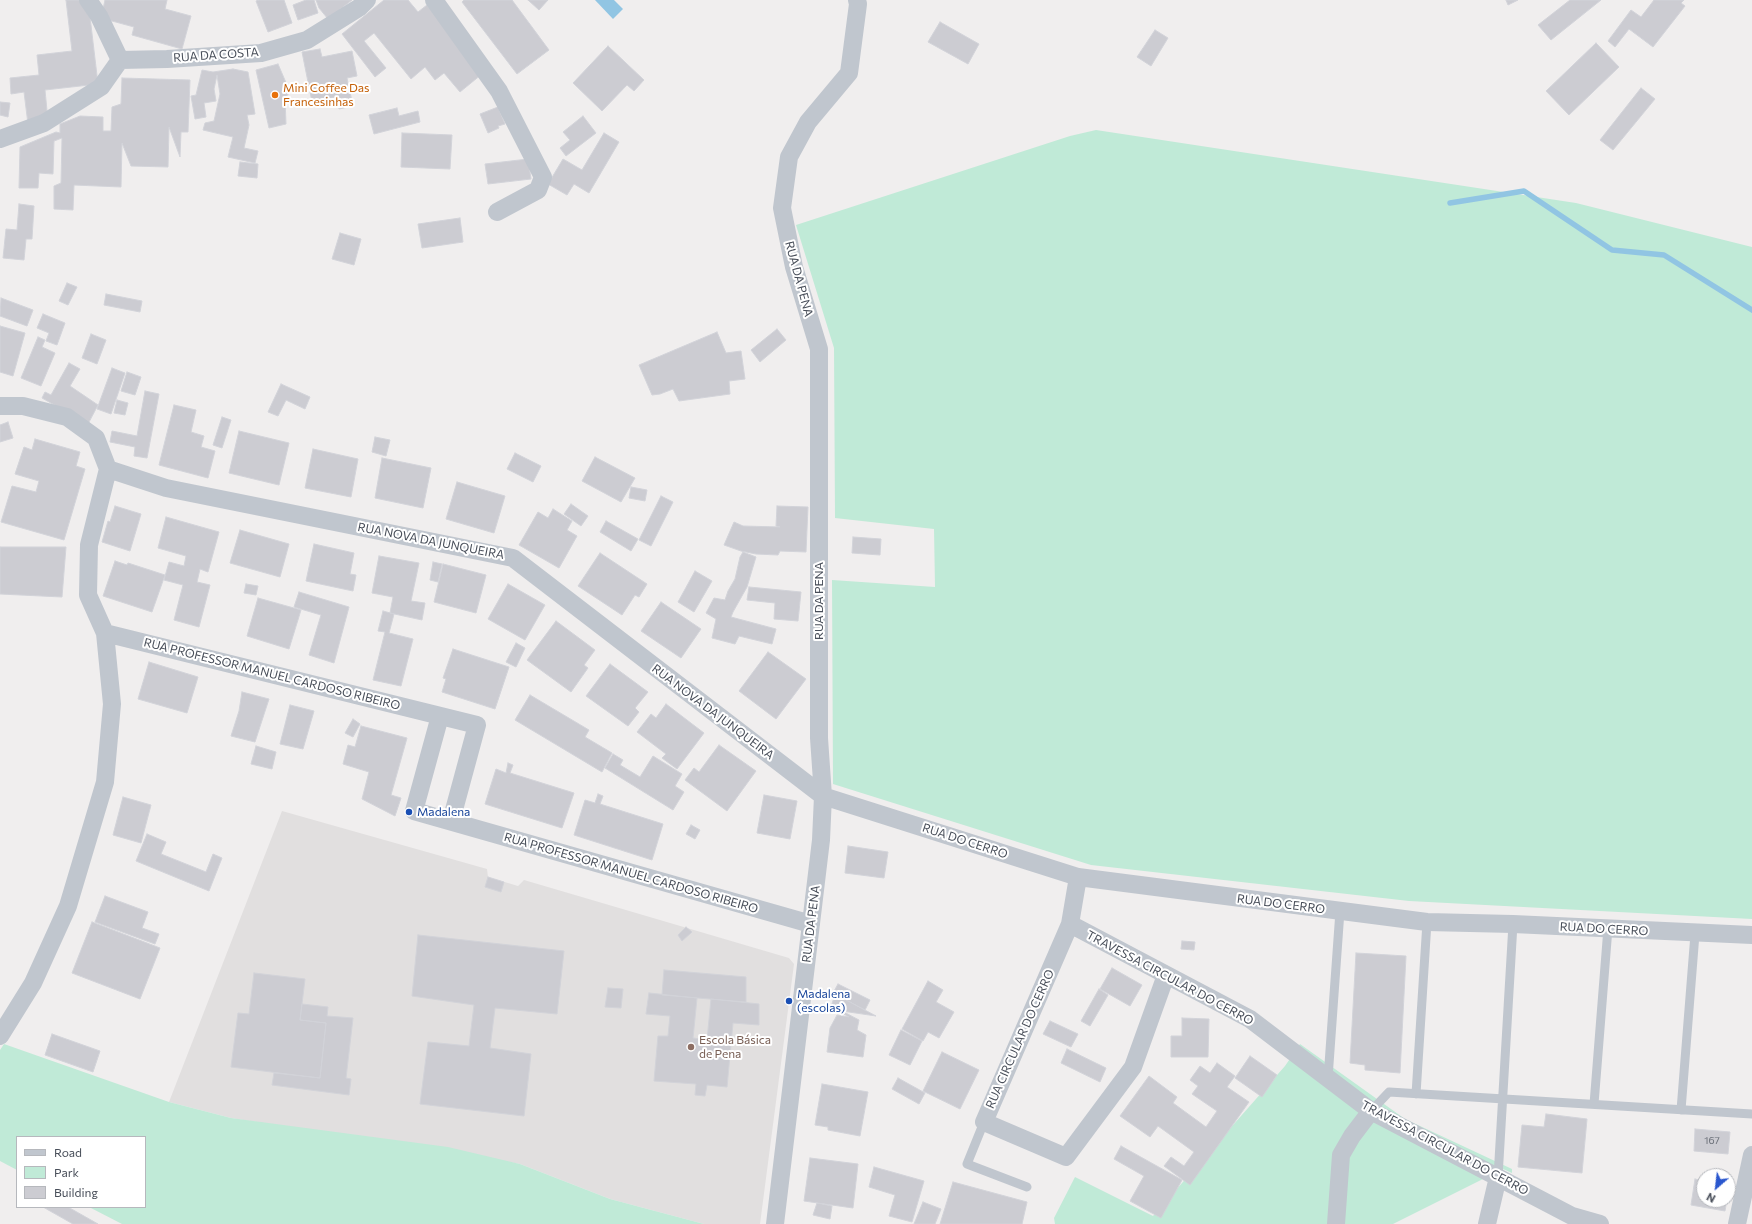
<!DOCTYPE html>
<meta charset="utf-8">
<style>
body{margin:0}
#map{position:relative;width:1752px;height:1224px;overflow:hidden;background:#f0eeee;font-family:Commissioner,sans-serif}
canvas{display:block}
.legend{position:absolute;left:16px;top:1136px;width:130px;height:72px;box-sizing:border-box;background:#fff;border:1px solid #b6b8bd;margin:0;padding:5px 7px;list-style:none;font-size:12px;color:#484e59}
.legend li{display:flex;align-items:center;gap:8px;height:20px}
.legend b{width:20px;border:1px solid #b6b8bd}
.north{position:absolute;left:1696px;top:1168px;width:40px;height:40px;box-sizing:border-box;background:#fff;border:1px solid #b6b8bd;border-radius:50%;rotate:208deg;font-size:11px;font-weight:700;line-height:16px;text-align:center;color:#484e59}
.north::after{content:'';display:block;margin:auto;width:14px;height:18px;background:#2a57ce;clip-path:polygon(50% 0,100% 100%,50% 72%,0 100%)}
</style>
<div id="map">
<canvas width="1752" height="1224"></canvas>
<ul class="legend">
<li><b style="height:5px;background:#c0c6ce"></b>Road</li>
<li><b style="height:11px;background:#c0ead7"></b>Park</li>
<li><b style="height:11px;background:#ccccd2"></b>Building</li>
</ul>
<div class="north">N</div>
</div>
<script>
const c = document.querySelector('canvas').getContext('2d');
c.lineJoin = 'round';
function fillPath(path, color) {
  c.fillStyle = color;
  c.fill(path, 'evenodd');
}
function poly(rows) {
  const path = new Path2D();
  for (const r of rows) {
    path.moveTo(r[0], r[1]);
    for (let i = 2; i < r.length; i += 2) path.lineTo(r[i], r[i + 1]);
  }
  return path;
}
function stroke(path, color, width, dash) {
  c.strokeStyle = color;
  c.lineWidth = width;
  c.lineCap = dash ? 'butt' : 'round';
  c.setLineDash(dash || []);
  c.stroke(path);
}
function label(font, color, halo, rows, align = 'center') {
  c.font = font + ' Commissioner,sans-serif';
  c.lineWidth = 4;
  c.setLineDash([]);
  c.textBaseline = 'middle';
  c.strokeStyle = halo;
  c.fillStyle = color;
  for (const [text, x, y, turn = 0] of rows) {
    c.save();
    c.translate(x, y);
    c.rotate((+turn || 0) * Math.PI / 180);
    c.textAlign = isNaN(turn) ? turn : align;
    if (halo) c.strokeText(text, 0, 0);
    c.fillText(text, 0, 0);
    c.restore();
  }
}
fillPath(poly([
 [282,811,487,869,488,877,518,886,524,880,789,958,794,964,760,1224,704,1224,610,1199,520,1164,231,1118,169,1102]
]), '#e1dfdf');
fillPath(poly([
 [1096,130,1576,203,1752,247,1752,919,1409,901,1091,865,833,784,832,580,935,587,934,529,835,518,834,348,796,225,1070,136],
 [4,1044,169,1102,231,1118,448,1147,520,1164,610,1199,704,1224,122,1224,89,1207,145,1207,145,1137,17,1137,17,1170,0,1161,0,1050],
 [1300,1044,1405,1119,1512,1169,1512,1173,1503,1169,1393,1224,1055,1224,1054,1218,1075,1177,1153,1216,1285,1066]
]), '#c0ead7');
fillPath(poly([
 [595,0,614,0,623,9,613,19]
]), '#91c5e3');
stroke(poly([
 [1450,203,1524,191,1612,250,1664,255,1752,310]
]), '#91c5e3', 5.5);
const building = poly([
 [66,0,88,0,98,84,45,90,48,121,28,124,24,92,11,94,10,78,39,75,37,55,72,51,66,0],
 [105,0,167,0,165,9,191,16,182,49,132,35,134,27,101,18,105,0],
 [259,0,284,0,292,23,268,32,256,1,259,0],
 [306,0,314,0,318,13,298,20,293,5,306,0],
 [316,0,352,0,328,19,319,8,316,0],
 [384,0,408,0,418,12,427,5,482,74,460,92,444,73,435,80,425,67,411,79,374,33,364,41,386,68,375,77,342,34,384,0],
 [464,0,512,0,549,50,517,74,462,2,464,0],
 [528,0,548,0,539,10,528,0],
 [1506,0,1518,0,1508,5,1506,0],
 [1570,0,1601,0,1551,40,1538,25,1570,0],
 [1654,0,1684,0,1681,3,1685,6,1653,47,1629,29,1615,47,1608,41,1631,10,1641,17,1654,0],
 [940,22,979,44,968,64,928,42,940,22],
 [1155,30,1168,38,1151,66,1137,57,1155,30],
 [1596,43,1619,67,1569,115,1546,91,1596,43],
 [608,46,644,80,634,91,627,85,602,111,573,83,608,46],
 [320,49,322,57,352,51,357,76,347,78,353,106,339,109,337,97,312,102,302,52,320,49],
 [278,64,290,92,285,98,286,124,269,128,256,70,278,64],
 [233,69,248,72,255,114,247,115,249,125,244,148,258,151,255,163,228,157,233,137,203,130,205,123,214,121,220,94,217,75,214,89,216,101,204,103,206,117,195,119,191,96,196,95,202,70,213,72,233,69],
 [122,78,190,80,188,132,181,132,180,157,169,127,168,167,131,166,122,143,121,187,74,185,73,210,54,209,54,186,61,183,62,138,54,141,53,174,39,173,38,188,19,188,20,147,56,132,60,133,60,124,80,116,103,117,103,131,111,131,112,107,121,104,122,78],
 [1641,88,1655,99,1613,150,1600,140,1641,88],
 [0,102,10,103,8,117,0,115,0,102],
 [498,107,505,124,498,126,499,128,488,133,480,114,498,107],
 [397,108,399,116,418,111,420,122,374,134,369,115,397,108],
 [583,116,596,133,566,156,560,148,570,140,563,132,583,116],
 [402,133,452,135,450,169,401,167,402,133],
 [604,133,619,142,589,193,574,184,567,195,548,184,563,159,582,170,604,133],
 [528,159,531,179,488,184,485,164,528,159],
 [240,162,258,164,257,178,238,176,240,162],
 [19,204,34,206,32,239,26,239,24,260,3,258,6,229,17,230,19,204],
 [460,218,463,242,422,248,418,224,460,218],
 [340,233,361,239,354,265,332,259,340,233],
 [67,283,77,287,68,305,59,301,67,283],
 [106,294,142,301,140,312,104,305,106,294],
 [1,298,33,310,27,326,0,316,1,298],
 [43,314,65,323,57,345,46,341,49,333,37,328,43,314],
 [0,326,25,333,13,376,0,372,0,326],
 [777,329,786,340,760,362,751,350,777,329],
 [717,332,726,353,741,351,745,379,729,381,730,394,679,401,673,389,660,394,652,395,639,365,717,332],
 [91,334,106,340,97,364,82,358,91,334],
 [38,337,45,340,42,347,55,353,41,386,21,378,38,337],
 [69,363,80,369,70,386,98,405,88,424,42,398,45,392,51,395,69,363],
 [112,368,125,373,111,414,97,409,112,368],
 [127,372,141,377,135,395,121,391,127,372],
 [281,384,310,397,305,409,286,400,278,416,268,412,281,384],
 [145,391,159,394,147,458,134,456,135,447,110,442,112,431,137,436,145,391],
 [117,400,128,403,125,415,114,413,117,400],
 [174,405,196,410,191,432,204,436,201,447,215,451,208,478,159,465,174,405],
 [222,417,231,420,222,448,213,445,222,417],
 [8,422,13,438,0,442,0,425,8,422],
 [239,431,289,443,279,485,229,473,239,431],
 [375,437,390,440,386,456,372,452,375,437],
 [35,439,80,452,76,466,85,469,64,540,1,522,12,486,36,492,39,481,15,474,24,447,32,450,35,439],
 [313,449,358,459,351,497,305,488,313,449],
 [515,453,541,466,533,482,507,469,515,453],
 [595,457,635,478,621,502,582,481,595,457],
 [382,458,431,468,423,508,375,498,382,458],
 [457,482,505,496,494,533,446,519,457,482],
 [631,487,647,490,645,501,629,498,631,487],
 [661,496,673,502,651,546,639,540,661,496],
 [571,504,588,516,581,526,564,514,571,504],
 [115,506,141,514,130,551,102,542,108,521,110,522,115,506],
 [777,506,808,507,806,552,780,551,778,555,756,554,741,551,724,545,734,522,743,526,780,527,776,526,777,506],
 [553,509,572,521,567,530,577,536,559,568,519,545,538,512,548,518,553,509],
 [166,517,219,532,208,572,200,569,197,582,210,585,199,627,174,620,183,585,164,580,169,562,184,566,186,556,158,548,166,517],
 [606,521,638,539,631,551,600,532,606,521],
 [240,530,289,544,280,577,230,563,240,530],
 [853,537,881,539,880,555,852,553,853,537],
 [314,544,354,553,350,574,356,575,353,591,306,581,314,544],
 [0,547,66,547,62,597,0,594,0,547],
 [743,552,756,557,747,587,733,612,731,617,776,629,772,644,739,636,735,644,712,638,716,619,706,613,714,598,725,600,728,591,735,579,740,557,743,552],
 [600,553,647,584,639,597,635,595,622,615,578,586,600,553],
 [379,556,419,563,411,601,425,603,422,620,390,613,393,597,372,593,379,556],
 [115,561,127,565,128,563,165,575,152,612,103,596,115,561],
 [433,562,442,564,438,582,430,580,433,562],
 [443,564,486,575,476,613,434,602,443,564],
 [695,571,712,581,694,612,678,602,695,571],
 [246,584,258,586,256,595,244,593,246,584],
 [508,584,545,605,525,640,488,619,508,584],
 [749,587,801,592,798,621,774,619,775,603,747,600,749,587],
 [299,592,349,607,334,663,309,655,321,615,294,607,299,592],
 [258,598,301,610,289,649,247,636,258,598],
 [661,602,701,629,681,658,641,631,661,602],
 [383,611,394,614,389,633,413,639,401,686,373,680,385,632,378,631,383,611],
 [556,621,595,650,584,665,588,668,571,692,527,660,556,621],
 [516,643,525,648,516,667,506,662,516,643],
 [453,649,509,667,495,709,442,692,446,679,443,678,453,649],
 [768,652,806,679,776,719,739,691,768,652],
 [149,662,198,677,187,713,138,699,149,662],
 [610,664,648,692,635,708,639,712,628,726,586,696,610,664],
 [242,692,269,699,255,742,231,736,239,711,242,692],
 [530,695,589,730,585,737,612,753,602,772,515,720,530,695],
 [666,704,704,733,677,769,662,758,666,754,637,732,651,714,656,718,666,704],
 [290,705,314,711,303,749,280,744,290,705],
 [353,719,360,724,353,737,345,733,353,719],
 [361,726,407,738,391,795,401,798,395,816,362,799,369,772,343,764,348,745,355,747,361,726],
 [719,745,756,771,727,811,685,780,694,768,699,772,719,745],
 [256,746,276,752,272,769,251,764,256,746],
 [613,754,623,760,620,765,640,777,653,756,682,774,675,786,684,792,673,810,605,768,613,754],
 [508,763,513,765,510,773,574,793,562,828,485,804,496,769,506,773,508,763],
 [598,794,603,796,600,804,663,824,652,860,574,835,585,800,595,803,598,794],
 [764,795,797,801,790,839,757,833,764,795],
 [123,797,151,805,141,843,113,835,123,797],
 [691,825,700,830,695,839,686,834,691,825],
 [147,834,166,842,161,854,206,872,213,854,222,858,209,891,136,861,147,834],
 [848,846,888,852,884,878,845,873,848,846],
 [488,877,504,882,501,892,485,887,488,877],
 [105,896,148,912,142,928,159,934,155,944,95,922,105,896],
 [92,922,160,948,140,999,72,973,92,922],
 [686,927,692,932,682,941,678,935,686,927],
 [418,935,564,951,557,1014,495,1008,490,1048,531,1054,524,1116,420,1104,428,1042,469,1046,474,1005,412,996,418,935],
 [1182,941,1195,942,1194,950,1181,949,1182,941],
 [1356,953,1406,956,1400,1073,1365,1070,1365,1065,1350,1063,1356,953],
 [1112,968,1142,985,1130,1006,1100,989,1112,968],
 [664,970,746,977,746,1002,662,995,664,970],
 [254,973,305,979,300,1020,326,1023,320,1078,231,1067,238,1013,249,1014,254,973],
 [928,981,943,990,936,1002,954,1012,939,1038,928,1032,923,1041,902,1029,928,981],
 [838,984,870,1000,865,1010,833,993,838,984],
 [608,988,623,989,621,1008,605,1007,608,988],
 [1099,989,1108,995,1090,1026,1081,1021,1099,989],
 [649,993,697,998,693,1038,707,1040,711,999,759,1004,759,1025,733,1023,727,1087,707,1085,705,1096,695,1095,696,1084,654,1081,658,1036,668,1036,670,1016,646,1014,649,993],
 [835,994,876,1016,842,1011,859,1020,857,1030,866,1035,863,1057,827,1052,830,1028,837,1015,849,1017,831,1007,835,994],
 [302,1004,328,1007,327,1016,353,1018,346,1078,351,1079,349,1095,272,1085,274,1073,320,1078,326,1023,300,1020,302,1004],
 [1182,1018,1209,1019,1208,1057,1171,1057,1171,1036,1182,1036,1182,1018],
 [1050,1021,1078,1034,1071,1047,1043,1034,1050,1021],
 [901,1030,922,1041,910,1065,889,1055,901,1030],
 [52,1034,100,1051,93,1072,45,1055,52,1034],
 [1067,1049,1106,1068,1100,1082,1061,1063,1067,1049],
 [942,1052,979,1070,960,1109,923,1091,942,1052],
 [1250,1056,1277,1075,1262,1097,1235,1078,1250,1056],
 [1217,1063,1235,1076,1227,1087,1249,1102,1190,1185,1164,1166,1171,1157,1184,1166,1194,1152,1158,1126,1150,1137,1120,1116,1149,1076,1177,1097,1173,1103,1206,1127,1217,1111,1192,1094,1198,1086,1190,1080,1200,1066,1210,1073,1217,1063],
 [898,1078,925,1093,919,1104,892,1089,898,1078],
 [822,1084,868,1092,860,1136,828,1130,828,1127,815,1125,822,1084],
 [1546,1114,1587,1119,1582,1173,1518,1167,1522,1125,1544,1127,1546,1114],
 [1695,1129,1730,1132,1728,1154,1694,1151,1695,1129],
 [1121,1146,1182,1180,1161,1218,1130,1201,1144,1176,1114,1159,1121,1146],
 [810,1158,858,1164,853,1208,804,1201,810,1158],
 [874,1167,924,1181,912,1222,889,1216,895,1195,869,1187,874,1167],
 [1695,1179,1704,1181,1704,1200,1727,1200,1725,1211,1691,1205,1695,1179],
 [953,1182,1027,1202,1022,1224,940,1224,953,1182],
 [923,1202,941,1209,935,1224,914,1224,923,1202],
 [817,1203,832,1206,830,1219,813,1215,817,1203],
 [43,1207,68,1207,98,1224,73,1224,43,1207]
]);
fillPath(building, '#ccccd2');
stroke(building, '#d2d3d9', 1);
stroke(poly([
 [1328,1078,1340,911],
 [1416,1094,1427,922],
 [1594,1104,1608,928],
 [1681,1110,1695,934],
 [1371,1111,1389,1092,1752,1114],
 [984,1122,967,1164,1027,1187],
 [1498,1177,1513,924]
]), '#c0c6ce', 9);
stroke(poly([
 [88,0,99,16,120,60],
 [434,0,499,91,543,177,538,190,497,212],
 [120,60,167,59,261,53,307,40,360,7,367,0],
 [0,139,44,123,101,87,120,60],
 [0,406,23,406,67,417,96,438,108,469],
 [108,469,166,488,513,558,823,796,1078,877,1427,922,1513,924,1752,935],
 [105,633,477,725,451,821],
 [440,716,414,811,811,924],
 [1078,877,1070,924,984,1122,1066,1157,1133,1067,1166,975],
 [1070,924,1250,1019,1371,1111,1572,1216,1600,1224],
 [0,1036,33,983,68,906,105,782,112,704,105,633,88,595,89,545,108,469],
 [775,1224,821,840,823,796,819,738,819,349,794,267,782,208,789,157,808,122,849,73,858,4,857,0],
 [1336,1224,1341,1155,1352,1136,1371,1111],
 [1487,1224,1498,1177],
 [1737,1224,1752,1155]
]), '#c0c6ce', 18);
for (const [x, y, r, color] of [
 [275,95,4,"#e8710a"],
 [409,812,4,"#1a4fb4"],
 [789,1001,4,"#1a4fb4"],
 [691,1047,4,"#8d6e63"]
]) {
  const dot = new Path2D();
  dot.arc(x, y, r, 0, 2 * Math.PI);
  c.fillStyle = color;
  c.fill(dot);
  stroke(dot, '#fff', 1.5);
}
label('10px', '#696e77', null, [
 ["167",1712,1141]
]);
label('12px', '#484e59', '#fff', [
 ["RUA DA COSTA",216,55,-4],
 ["RUA DA PENA",799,279,75],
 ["RUA NOVA DA JUNQUEIRA",431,541,11],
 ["RUA DA PENA",819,601,-90],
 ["RUA PROFESSOR MANUEL CARDOSO RIBEIRO",272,674,14],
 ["RUA NOVA DA JUNQUEIRA",713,712,37],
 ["RUA DO CERRO",965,841,18],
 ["RUA PROFESSOR MANUEL CARDOSO RIBEIRO",631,873,16],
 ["RUA DO CERRO",1281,904,7],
 ["RUA DA PENA",811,924,-83],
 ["RUA DO CERRO",1604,929,3],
 ["TRAVESSA CIRCULAR DO CERRO",1170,978,28],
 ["RUA CIRCULAR DO CERRO",1020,1039,-66],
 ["TRAVESSA CIRCULAR DO CERRO",1445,1148,28]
]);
label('12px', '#c56008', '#fff', [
 ["Mini Coffee Das",283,88],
 ["Francesinhas",283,102]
], 'left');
label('12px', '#164399', '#fff', [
 ["Madalena",417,812],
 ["Madalena",797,994],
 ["(escolas)",797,1008]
], 'left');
label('12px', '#785e54', '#fff', [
 ["Escola Básica",699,1040],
 ["de Pena",699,1054]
], 'left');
</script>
